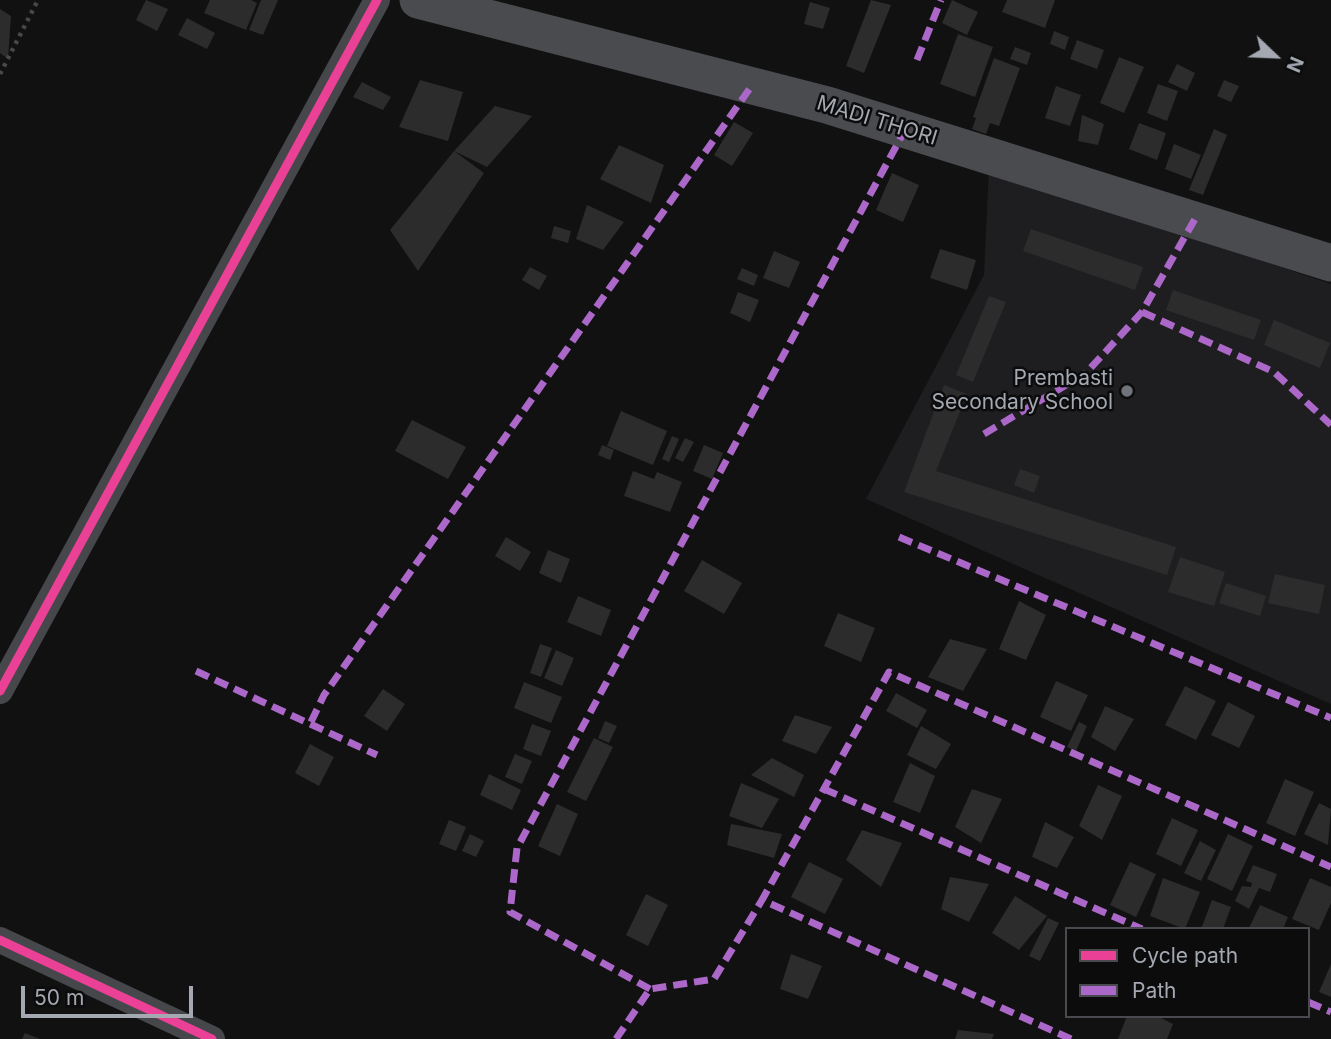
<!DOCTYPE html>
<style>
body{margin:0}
#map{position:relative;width:1331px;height:1039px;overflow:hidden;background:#111112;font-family:Inter,sans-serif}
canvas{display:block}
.legend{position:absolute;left:1065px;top:927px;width:245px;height:91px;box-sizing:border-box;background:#0c0c0d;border:2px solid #484a4f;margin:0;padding:9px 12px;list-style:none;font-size:21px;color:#a3a8b1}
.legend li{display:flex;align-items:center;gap:14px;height:35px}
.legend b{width:35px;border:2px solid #484a4f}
.north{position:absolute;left:1240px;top:21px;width:70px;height:70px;-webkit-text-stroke:5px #0c0c0d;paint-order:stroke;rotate:113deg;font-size:19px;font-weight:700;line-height:28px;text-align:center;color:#a3a8b1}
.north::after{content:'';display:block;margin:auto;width:24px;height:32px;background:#a3a8b1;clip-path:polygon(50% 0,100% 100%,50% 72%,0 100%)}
.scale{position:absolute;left:21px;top:986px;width:172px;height:32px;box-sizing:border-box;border:4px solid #a3a8b1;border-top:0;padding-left:9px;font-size:21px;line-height:24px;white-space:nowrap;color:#a3a8b1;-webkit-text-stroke:5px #0c0c0d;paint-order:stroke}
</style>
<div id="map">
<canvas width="1331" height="1039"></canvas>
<ul class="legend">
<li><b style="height:9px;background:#ea4096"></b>Cycle path</li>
<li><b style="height:9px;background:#ac68c9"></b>Path</li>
</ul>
<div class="north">N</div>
<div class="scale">50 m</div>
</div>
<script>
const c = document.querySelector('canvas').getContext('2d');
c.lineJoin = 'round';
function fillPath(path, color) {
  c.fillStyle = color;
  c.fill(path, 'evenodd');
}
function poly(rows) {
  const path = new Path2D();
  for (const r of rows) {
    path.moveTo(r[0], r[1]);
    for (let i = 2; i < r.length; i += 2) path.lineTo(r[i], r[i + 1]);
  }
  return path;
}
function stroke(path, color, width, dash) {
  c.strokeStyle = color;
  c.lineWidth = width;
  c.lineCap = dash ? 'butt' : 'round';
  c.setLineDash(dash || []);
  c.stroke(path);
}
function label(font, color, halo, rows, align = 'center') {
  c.font = font + ' Inter,sans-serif';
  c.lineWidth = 5;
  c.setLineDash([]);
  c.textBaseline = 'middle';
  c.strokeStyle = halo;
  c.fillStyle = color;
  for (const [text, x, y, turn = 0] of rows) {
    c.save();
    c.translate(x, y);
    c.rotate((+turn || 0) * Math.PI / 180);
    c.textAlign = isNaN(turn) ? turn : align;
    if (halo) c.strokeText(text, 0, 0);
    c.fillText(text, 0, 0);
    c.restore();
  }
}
fillPath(poly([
 [989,168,1331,284,1331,704,866,499,984,275]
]), '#1e1e20');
fillPath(poly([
 [146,0,168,9,157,31,136,20],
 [210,0,251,0,257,3,246,30,204,13],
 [261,0,278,0,263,35,249,30],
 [871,0,891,5,864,73,846,66],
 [952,0,978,12,967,35,942,23],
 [1007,0,1055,0,1045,28,1002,12],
 [810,2,830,8,823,29,804,24],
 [0,9,11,16,8,59,0,53],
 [187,18,215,33,207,49,178,35],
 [1054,31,1069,37,1065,50,1050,44],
 [958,34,993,47,975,97,940,84],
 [1077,40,1104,50,1097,69,1070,59],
 [1015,47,1031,53,1027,65,1010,59],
 [1119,57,1144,67,1124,113,1100,103],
 [994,58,1020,68,999,126,990,123,986,134,972,129,976,118,973,117],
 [1177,64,1195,73,1187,91,1168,82],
 [420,80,463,92,448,141,399,127],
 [1224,80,1239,86,1231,102,1217,96],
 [362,82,391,97,383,110,353,97],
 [1158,84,1178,91,1167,121,1147,113],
 [1056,86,1081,95,1070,126,1045,118],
 [495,106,532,116,487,167,454,151],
 [1082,115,1104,124,1098,145,1078,141],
 [734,122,753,133,732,166,714,155],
 [1139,123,1166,133,1157,160,1129,149],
 [1214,129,1227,135,1203,195,1189,190],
 [1174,144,1201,155,1191,179,1165,169],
 [619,145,664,165,651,203,600,179],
 [454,151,484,173,418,271,390,230],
 [892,173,919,185,903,222,876,210],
 [587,205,624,222,603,250,576,239],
 [554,226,571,231,568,243,551,238],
 [1031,229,1143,267,1135,290,1023,251],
 [940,249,976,260,967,290,930,278],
 [774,251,800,262,789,288,763,278],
 [530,267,547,276,539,290,522,280],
 [742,268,758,275,754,286,737,279],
 [1173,290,1261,320,1254,340,1166,310],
 [738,292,759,300,750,322,730,313],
 [989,296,1006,302,973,382,956,375],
 [1274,320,1330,343,1320,368,1264,345],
 [944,385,967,394,936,471,1176,547,1167,575,904,492],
 [621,411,667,431,653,465,607,446],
 [412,420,466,447,448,479,395,451],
 [672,436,679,439,669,462,662,459],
 [685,438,694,442,683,462,675,458],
 [602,445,614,450,610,460,598,455],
 [704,445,723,453,712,479,693,471],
 [1020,469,1040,476,1034,493,1014,485],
 [633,471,654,479,657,472,682,482,670,512,624,496],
 [506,537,531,552,520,571,495,556],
 [548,550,570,559,561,583,539,573],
 [1180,557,1225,572,1214,606,1168,592],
 [702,560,742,583,724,614,684,591],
 [1275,574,1325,585,1319,614,1268,603],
 [1226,583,1266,596,1260,616,1219,603],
 [578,596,611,610,601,636,567,622],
 [1019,601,1046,615,1026,660,999,649],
 [838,613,875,628,861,662,824,646],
 [950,639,987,649,963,691,928,677],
 [540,644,552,648,541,677,530,673],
 [556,650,574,658,562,686,544,678],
 [1056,681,1088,695,1071,731,1040,717],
 [524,682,562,697,551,723,514,708],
 [1185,686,1216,701,1196,740,1165,725],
 [383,689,405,704,387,731,364,716],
 [896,693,927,710,917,728,886,711],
 [1228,702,1255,716,1239,748,1211,735],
 [1105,706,1134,719,1115,751,1091,737],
 [795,715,832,727,816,754,782,741],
 [605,721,617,726,609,743,598,738],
 [1079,722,1087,726,1076,751,1067,747],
 [532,724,551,731,541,756,523,749],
 [921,726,951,744,936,769,907,755],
 [594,738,613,747,586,801,567,792],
 [310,744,334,757,319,786,295,773],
 [515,754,532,761,522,784,505,777],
 [772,758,804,775,794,797,751,775],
 [910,763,935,776,920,813,893,802],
 [489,774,521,790,512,810,480,795],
 [1285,779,1314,792,1295,836,1266,823],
 [741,783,779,799,762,828,729,816],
 [1098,785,1122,796,1102,840,1079,826],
 [972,789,1002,799,981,843,955,827],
 [1319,803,1331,809,1328,845,1304,834],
 [557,804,578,814,560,856,538,846],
 [1172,818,1198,830,1181,866,1156,854],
 [449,820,466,827,456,851,439,844],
 [1045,822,1074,837,1057,868,1032,857],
 [731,824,782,834,774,858,727,845],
 [862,830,902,843,881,887,846,860],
 [470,834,484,841,476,857,462,851],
 [1228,834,1253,846,1232,891,1207,879],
 [1200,841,1216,850,1201,881,1184,873],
 [809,862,843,879,825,914,791,897],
 [1130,862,1156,874,1136,917,1110,905],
 [1253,865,1277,874,1270,892,1259,888,1249,909,1235,901,1242,886,1251,887,1252,883,1246,881],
 [950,877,989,884,969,922,941,909],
 [1163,878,1200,892,1185,929,1150,916],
 [1310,878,1331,887,1331,903,1319,930,1292,919],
 [646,894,668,905,648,946,626,935],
 [1015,896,1047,916,1019,950,992,933],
 [1212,900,1231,907,1223,929,1201,929],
 [1260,905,1288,917,1283,929,1249,928],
 [1048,918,1059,923,1040,961,1029,956],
 [791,954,822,966,808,999,780,989],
 [1331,964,1331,997,1319,992],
 [1127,1016,1157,1016,1173,1024,1167,1039,1118,1039],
 [958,1030,994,1034,992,1039,955,1039],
 [25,1033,40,1039,22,1039]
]), '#2c2c2d');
stroke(poly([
 [0,74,38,0]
]), '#47484b', 4.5, [3.5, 5]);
stroke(poly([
 [0,691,377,0],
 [0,940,212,1039]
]), '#45474a', 26);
stroke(poly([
 [418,0,827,105,1331,263]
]), '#494b4e', 37);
stroke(poly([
 [917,60,941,0],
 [1142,312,1274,372,1331,425],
 [984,434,1086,373,1142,312,1195,219],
 [899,537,1331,718],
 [196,671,377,755],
 [311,722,324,695,753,84],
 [824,789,1142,929],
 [650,989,510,912,517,848,906,128],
 [1308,1002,1331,1012],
 [616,1039,650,989,714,979,762,900],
 [1071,1039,762,900,889,672,1331,867]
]), '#ac68c9', 7, [14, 7]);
stroke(poly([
 [0,691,377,0],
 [0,940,212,1039]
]), '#ea4096', 9);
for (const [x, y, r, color] of [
 [1127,391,7,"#707379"]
]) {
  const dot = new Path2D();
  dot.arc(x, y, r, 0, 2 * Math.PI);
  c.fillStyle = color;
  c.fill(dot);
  stroke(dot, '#0c0c0d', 2.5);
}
label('21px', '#a3a8b1', '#0c0c0d', [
 ["MADI THORI",877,121,17]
]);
label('21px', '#a3a8b1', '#0c0c0d', [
 ["Prembasti",1113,379],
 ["Secondary School",1113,403]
], 'right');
</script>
